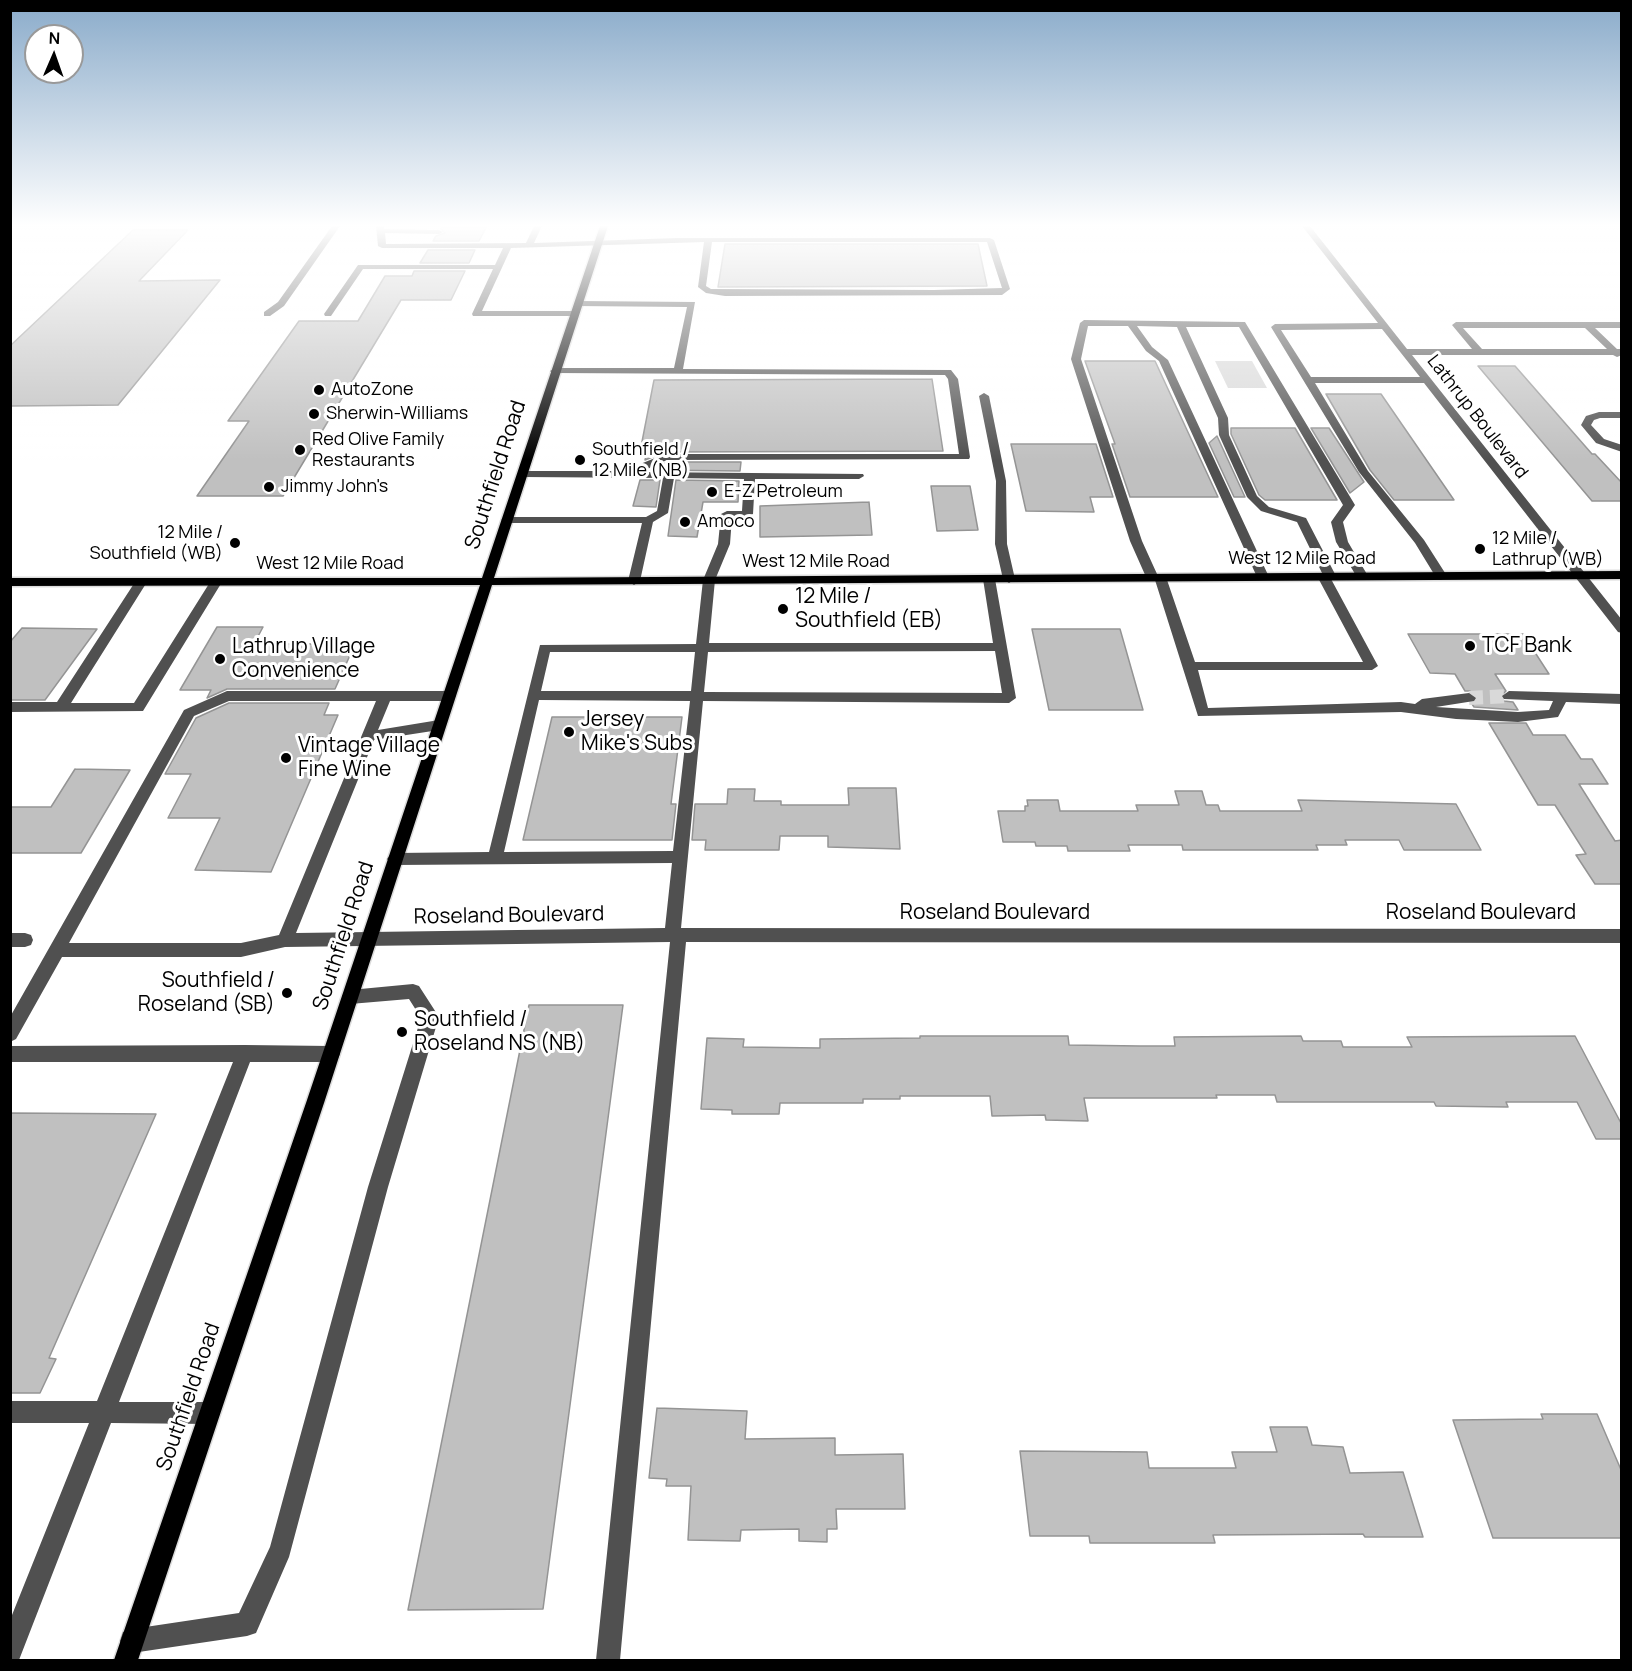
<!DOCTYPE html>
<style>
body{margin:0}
#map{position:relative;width:1632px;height:1671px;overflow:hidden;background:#fff;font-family:Manrope,sans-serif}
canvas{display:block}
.frame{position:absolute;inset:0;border:12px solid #000;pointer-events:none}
.north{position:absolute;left:24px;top:24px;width:60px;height:60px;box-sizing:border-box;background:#fff;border:2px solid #999;border-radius:50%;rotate:2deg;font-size:16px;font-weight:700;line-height:24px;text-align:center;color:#000}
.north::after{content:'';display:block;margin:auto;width:21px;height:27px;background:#000;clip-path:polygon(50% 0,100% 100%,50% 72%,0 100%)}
</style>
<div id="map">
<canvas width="1632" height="1671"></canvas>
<div class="frame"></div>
<div class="north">N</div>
</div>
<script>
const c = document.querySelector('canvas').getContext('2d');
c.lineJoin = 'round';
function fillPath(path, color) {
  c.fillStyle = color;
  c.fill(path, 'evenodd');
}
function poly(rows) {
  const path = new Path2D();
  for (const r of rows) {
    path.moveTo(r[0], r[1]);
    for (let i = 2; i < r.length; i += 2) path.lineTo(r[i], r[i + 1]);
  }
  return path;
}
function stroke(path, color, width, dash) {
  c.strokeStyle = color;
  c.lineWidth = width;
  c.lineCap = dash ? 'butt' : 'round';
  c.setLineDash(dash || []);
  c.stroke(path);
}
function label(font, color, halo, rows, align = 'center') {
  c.font = font + ' Manrope,sans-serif';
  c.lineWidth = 6;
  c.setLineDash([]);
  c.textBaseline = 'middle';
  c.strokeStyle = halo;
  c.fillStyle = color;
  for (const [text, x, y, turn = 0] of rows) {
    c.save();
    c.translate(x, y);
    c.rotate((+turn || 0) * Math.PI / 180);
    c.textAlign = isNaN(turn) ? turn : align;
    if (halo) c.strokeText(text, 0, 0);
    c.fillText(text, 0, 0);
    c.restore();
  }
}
fillPath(poly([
 [1215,361,1252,361,1267,388,1228,388]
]), '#d7d7d7');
const building = poly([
 [443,226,487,226,479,241,433,241,436,236,445,233,441,229,443,226],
 [133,230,188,230,139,281,220,280,118,405,10,406,10,346,133,230],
 [725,244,978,244,987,286,718,287,725,244],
 [428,250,475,250,469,263,420,263,428,250],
 [414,271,465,271,451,300,401,300,283,496,197,496,249,421,228,421,299,321,358,321,385,276,412,276,414,271],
 [1085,361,1155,361,1218,497,1130,497,1112,444,1115,444,1085,361],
 [1478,366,1515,366,1592,454,1595,454,1622,483,1622,501,1592,501,1478,366],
 [932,379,943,451,665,452,645,460,647,452,640,452,654,380,932,379],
 [1326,394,1381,394,1454,500,1394,500,1370,470,1326,394],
 [1231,428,1295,428,1337,500,1265,500,1259,495,1231,434,1231,428],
 [1311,428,1329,428,1364,482,1350,493,1311,428],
 [1217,436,1245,497,1234,497,1209,443,1217,436],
 [1011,444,1096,444,1113,497,1090,497,1094,512,1026,511,1011,444],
 [668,462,741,462,740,471,651,470,668,462],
 [640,480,660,480,656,507,633,506,640,480],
 [676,480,739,481,738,502,703,502,697,537,668,536,676,480],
 [931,486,970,486,978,530,937,531,931,486],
 [869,502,872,535,760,537,760,506,869,502],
 [217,627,263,627,254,644,355,644,335,689,227,689,207,698,211,690,180,690,217,627],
 [22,628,97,629,45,700,10,700,10,642,22,628],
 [1032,629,1120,629,1143,710,1049,710,1032,629],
 [1408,634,1523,634,1549,674,1495,674,1506,691,1500,697,1504,701,1513,702,1518,710,1474,707,1472,704,1478,698,1470,691,1465,691,1455,674,1430,673,1408,634],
 [229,703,329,703,324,715,338,715,271,872,195,870,220,818,168,818,191,774,165,774,196,718,229,703],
 [552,717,682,717,671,804,676,804,672,840,523,840,552,717],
 [1489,723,1526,723,1533,735,1565,735,1581,759,1592,759,1608,784,1579,784,1615,841,1622,840,1622,884,1595,884,1576,855,1586,854,1555,805,1538,805,1489,723],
 [75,769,130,770,81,853,10,853,10,807,51,807,75,769],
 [848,788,896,788,900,849,828,847,828,836,780,836,779,850,705,850,706,840,692,840,695,804,727,804,728,789,755,789,754,801,781,801,781,805,849,805,848,788],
 [1175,791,1202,791,1206,805,1218,805,1220,811,1302,811,1298,800,1456,804,1481,850,1404,850,1399,840,1345,840,1347,845,1316,845,1318,850,1183,850,1182,845,1128,845,1130,851,1068,851,1067,846,1036,846,1035,842,1003,842,998,811,1025,811,1025,806,1028,806,1027,800,1058,800,1060,811,1138,811,1136,805,1179,805,1175,791],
 [529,1005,623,1005,543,1609,408,1610,529,1005],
 [920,1036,1068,1036,1069,1045,1140,1046,1175,1046,1174,1037,1301,1036,1303,1041,1341,1041,1343,1047,1412,1047,1407,1037,1575,1036,1622,1125,1622,1139,1596,1139,1577,1102,1506,1102,1508,1107,1436,1106,1434,1102,1277,1102,1275,1095,1216,1095,1217,1098,1084,1098,1088,1121,1046,1120,1045,1115,992,1116,990,1096,900,1096,900,1099,863,1099,863,1103,780,1103,779,1114,732,1114,732,1110,701,1109,707,1038,744,1039,743,1047,820,1048,820,1039,920,1038,920,1036],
 [10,1113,156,1114,49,1358,56,1359,40,1393,10,1393,10,1113],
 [657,1408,747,1411,745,1439,835,1438,835,1455,903,1454,905,1509,836,1509,837,1529,827,1529,827,1542,799,1541,799,1529,741,1530,740,1541,688,1540,691,1486,666,1486,667,1479,649,1478,657,1408],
 [1541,1414,1597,1414,1622,1472,1622,1538,1493,1538,1453,1420,1543,1419,1541,1414],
 [1270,1427,1307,1427,1312,1445,1343,1447,1350,1473,1403,1472,1423,1537,1365,1537,1363,1534,1213,1535,1215,1543,1090,1543,1089,1536,1030,1536,1020,1451,1147,1452,1149,1468,1236,1468,1232,1452,1277,1452,1270,1427]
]);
fillPath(building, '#c0c0c0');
stroke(building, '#949494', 1.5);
stroke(poly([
 [1469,698,1509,696]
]), '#d9d9d9', 14, [14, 7]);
const major = poly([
 [600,226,608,226,494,578,1622,571,1622,579,492,585,324,1103,138,1660,114,1660,306,1103,480,585,10,586,10,578,482,578,600,226]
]);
stroke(major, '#dbdbdb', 3);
fillPath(poly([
 [332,226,340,226,284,306,270,316,264,316,264,312,278,302,332,226],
 [376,226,384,226,384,229,439,230,443,232,439,234,385,233,386,244,526,243,534,226,542,226,534,243,676,238,990,238,994,240,1010,289,1002,295,725,296,706,293,698,287,704,242,511,248,482,311,575,311,579,314,578,316,473,316,472,314,493,269,363,269,331,316,325,316,324,314,358,265,495,265,503,248,382,248,378,246,376,226],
 [712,242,987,242,1002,288,934,290,711,289,706,286,712,242],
 [1302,226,1310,226,1407,349,1472,349,1452,325,1456,322,1622,322,1622,328,1595,328,1617,349,1622,349,1622,355,1617,357,1613,355,1412,355,1622,620,1622,633,1618,632,1424,383,1315,383,1368,471,1424,540,1447,576,1441,580,1437,579,1415,543,1359,472,1271,327,1275,324,1378,323,1302,226],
 [1463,328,1585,328,1607,349,1482,349,1463,328],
 [1382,329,1420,377,1311,377,1281,330,1382,329],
 [578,301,695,302,683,369,951,370,958,379,970,457,969,459,667,460,641,472,863,474,864,476,859,479,755,479,753,514,747,517,732,517,730,544,715,580,709,643,993,643,983,579,989,575,995,579,1016,698,1009,703,703,701,681,928,1622,929,1622,943,686,942,620,1660,596,1660,670,942,285,947,241,957,62,957,16,1039,10,1042,10,1017,184,710,227,691,449,691,456,696,449,701,390,701,378,730,439,720,446,725,439,730,374,740,296,933,665,928,672,863,395,865,390,863,387,859,390,855,395,853,489,852,540,645,696,644,703,580,718,544,721,514,727,511,742,511,744,479,674,478,668,513,653,522,640,581,634,585,628,581,642,523,507,523,501,520,507,517,646,517,657,511,663,478,523,477,518,474,523,471,623,471,665,454,959,454,948,379,945,375,552,373,550,371,555,368,674,368,687,307,575,306,574,304,578,301],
 [995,651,1002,693,704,692,708,652,995,651],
 [550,652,695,652,691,691,541,691,550,652],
 [539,700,690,701,673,851,504,852,539,700],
 [229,701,376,701,279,935,241,943,69,943,194,716,229,701],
 [1084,320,1245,322,1355,505,1343,522,1348,542,1368,576,1362,580,1358,579,1336,542,1331,522,1343,505,1239,327,1186,327,1228,418,1229,435,1257,496,1269,507,1306,518,1336,576,1331,579,1378,666,1372,670,1198,670,1208,708,1401,702,1415,704,1422,699,1469,693,1476,698,1474,701,1436,707,1518,712,1549,710,1553,701,1504,699,1502,696,1509,691,1622,694,1622,704,1566,702,1558,717,1518,722,1456,719,1401,712,1198,716,1155,580,1148,580,1146,577,1130,541,1071,359,1080,323,1084,320],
 [1088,326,1128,326,1146,351,1159,361,1257,577,1259,580,1267,580,1269,577,1168,360,1152,347,1137,326,1177,327,1218,418,1219,435,1247,497,1261,511,1297,522,1322,573,1317,576,1363,662,1195,662,1166,577,1164,574,1157,574,1142,541,1081,359,1088,326],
 [984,393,989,396,1006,481,1007,544,1015,579,1009,583,1003,579,995,544,996,481,979,396,984,393],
 [1599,412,1622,412,1622,418,1600,418,1594,420,1591,425,1604,439,1622,445,1622,452,1596,443,1581,425,1586,416,1599,412],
 [141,578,147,582,71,703,134,703,212,579,220,579,222,582,143,711,10,712,10,702,57,702,135,582,141,578],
 [10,933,25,933,31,935,33,940,31,945,25,947,10,947,10,933],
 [413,984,419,986,439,1017,388,1187,289,1557,256,1633,247,1636,132,1653,123,1650,120,1641,123,1632,132,1629,239,1613,270,1547,368,1187,421,1018,409,999,350,1004,344,1002,342,997,344,992,350,990,413,984],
 [245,1045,331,1046,337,1048,340,1054,337,1060,331,1062,250,1062,119,1402,209,1402,217,1405,220,1413,217,1421,209,1424,111,1423,19,1660,10,1660,10,1620,89,1423,10,1423,10,1401,97,1401,233,1062,10,1062,10,1046,245,1045]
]), '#505050');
fillPath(major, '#000');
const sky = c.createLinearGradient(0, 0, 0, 460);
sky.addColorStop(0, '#8aabca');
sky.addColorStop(0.49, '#fff');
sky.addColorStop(1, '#ffffff00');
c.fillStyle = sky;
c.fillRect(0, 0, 1632, 460);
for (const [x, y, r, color] of [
 [319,390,6,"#000"],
 [314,414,6,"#000"],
 [300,450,6,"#000"],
 [580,460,6,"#000"],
 [269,487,6,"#000"],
 [712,492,6,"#000"],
 [685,522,6,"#000"],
 [235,543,6,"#000"],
 [1480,549,6,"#000"],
 [783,609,6,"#000"],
 [1470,646,6,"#000"],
 [220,659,6,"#000"],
 [569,732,6,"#000"],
 [286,758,6,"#000"],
 [287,993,6,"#000"],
 [402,1032,6,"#000"]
]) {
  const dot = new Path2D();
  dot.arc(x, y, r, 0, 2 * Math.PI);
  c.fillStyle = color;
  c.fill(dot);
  stroke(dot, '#fff', 2);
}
label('18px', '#000', '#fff', [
 ["AutoZone",331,390],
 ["Sherwin-Williams",326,414],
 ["Red Olive Family",312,440],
 ["Restaurants",312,461],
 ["Southfield /",592,450],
 ["12 Mile (NB)",592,471],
 ["Jimmy John's",281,487],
 ["E-Z Petroleum",724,492],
 ["Amoco",697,522],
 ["12 Mile /",223,533,"right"],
 ["Southfield (WB)",223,554,"right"],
 ["12 Mile /",1492,539],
 ["Lathrup (WB)",1492,560]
], 'left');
label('18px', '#000', '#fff', [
 ["Lathrup Boulevard",1477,417,52],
 ["West 12 Mile Road",1302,559],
 ["West 12 Mile Road",816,562],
 ["West 12 Mile Road",330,564]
]);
label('21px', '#000', '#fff', [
 ["Southfield Road",496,475,-72],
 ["Roseland Boulevard",995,913],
 ["Roseland Boulevard",1481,913],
 ["Roseland Boulevard",509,916,-1],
 ["Southfield Road",344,936,-72],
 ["Southfield Road",189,1397,-71]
]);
label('21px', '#000', '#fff', [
 ["12 Mile /",795,597],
 ["Southfield (EB)",795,621],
 ["TCF Bank",1482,646],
 ["Lathrup Village",232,647],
 ["Convenience",232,671],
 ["Jersey",581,720],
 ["Mike's Subs",581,744],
 ["Vintage Village",298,746],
 ["Fine Wine",298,770],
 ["Southfield /",275,981,"right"],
 ["Roseland (SB)",275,1005,"right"],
 ["Southfield /",414,1020],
 ["Roseland NS (NB)",414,1044]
], 'left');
</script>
